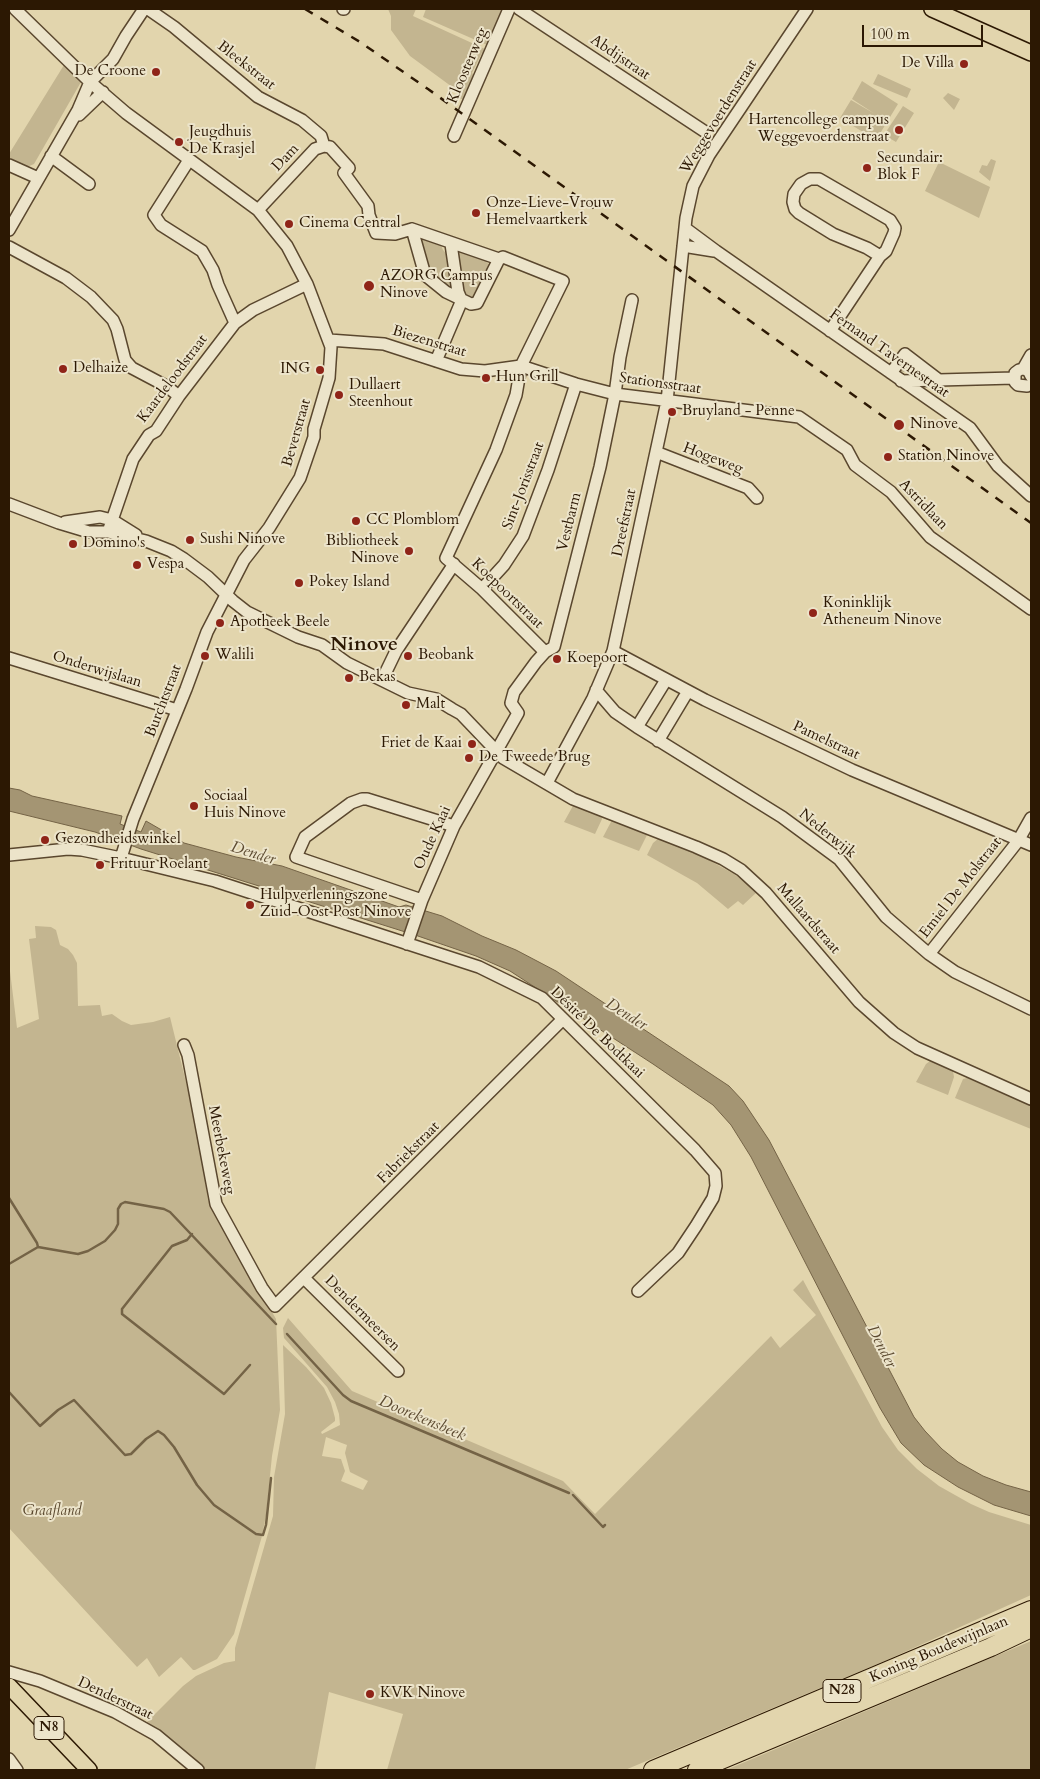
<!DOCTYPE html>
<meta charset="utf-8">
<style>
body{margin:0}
#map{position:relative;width:1040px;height:1779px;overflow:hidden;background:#e2d5ad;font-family:Cardo,serif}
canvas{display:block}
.frame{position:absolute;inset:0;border:10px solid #2c1803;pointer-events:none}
.scale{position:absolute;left:862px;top:25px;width:121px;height:22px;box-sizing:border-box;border:2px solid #2c1803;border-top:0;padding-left:6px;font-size:15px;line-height:18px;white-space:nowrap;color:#2c1803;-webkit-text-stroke:4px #ece4ca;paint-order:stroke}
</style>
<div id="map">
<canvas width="1040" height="1779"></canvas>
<div class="frame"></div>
<div class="scale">100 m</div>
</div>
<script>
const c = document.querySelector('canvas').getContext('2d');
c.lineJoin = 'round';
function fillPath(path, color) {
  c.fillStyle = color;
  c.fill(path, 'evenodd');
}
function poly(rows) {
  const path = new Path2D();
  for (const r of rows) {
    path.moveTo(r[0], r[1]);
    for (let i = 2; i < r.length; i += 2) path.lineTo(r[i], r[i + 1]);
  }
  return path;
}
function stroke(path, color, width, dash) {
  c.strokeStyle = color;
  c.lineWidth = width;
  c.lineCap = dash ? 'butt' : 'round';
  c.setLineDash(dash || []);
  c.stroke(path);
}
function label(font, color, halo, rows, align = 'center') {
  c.font = font + ' Cardo,serif';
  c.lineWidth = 4;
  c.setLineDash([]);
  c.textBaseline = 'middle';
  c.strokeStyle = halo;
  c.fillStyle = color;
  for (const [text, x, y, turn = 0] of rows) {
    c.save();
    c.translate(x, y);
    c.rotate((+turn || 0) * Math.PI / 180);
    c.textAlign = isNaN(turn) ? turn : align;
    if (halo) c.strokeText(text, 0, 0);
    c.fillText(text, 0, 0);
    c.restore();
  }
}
fillPath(poly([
 [388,9,416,9,413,16,485,49,486,52,482,53,472,73,476,78,470,91,466,95,464,100,459,98,459,92,410,56,391,30,391,16],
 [426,9,503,9,487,45,423,17],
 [64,65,81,82,34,164,27,167,9,159,9,154],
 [878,74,911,89,907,98,873,84],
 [862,81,898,104,876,140,840,118,851,100,875,114,852,99],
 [948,93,960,99,954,110,943,98],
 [903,106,914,113,896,142,884,135],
 [991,159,996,161,990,181,979,172,982,165,987,166],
 [939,162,990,187,979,218,925,191],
 [424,237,440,243,443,250,449,256,452,287,451,288,430,271,420,241],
 [462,251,485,260,490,266,474,297,470,297,464,292,457,255],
 [906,359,923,372,900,372,898,370],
 [574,804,601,816,602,819,595,834,564,822],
 [612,820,646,833,647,835,639,851,603,837],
 [659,838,705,858,734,874,757,892,743,905,738,901,728,909,697,883,647,855,653,843],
 [35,926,51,927,56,930,60,945,68,949,73,955,77,963,78,1006,100,1005,102,1016,112,1014,122,1021,131,1025,153,1022,170,1017,197,1127,208,1200,276,1319,280,1410,272,1456,266,1515,262,1536,234,1634,217,1659,195,1670,193,1670,181,1657,159,1677,147,1658,137,1667,9,1528,9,963,17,1028,39,1019,29,939,36,938],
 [930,1061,953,1071,954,1077,948,1095,916,1082,926,1064],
 [967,1078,1031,1106,1031,1129,955,1098,963,1079],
 [803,1280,882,1427,898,1450,917,1469,939,1486,971,1504,989,1512,1031,1525,1031,1595,887,1660,625,1770,387,1770,403,1714,329,1692,315,1770,204,1770,146,1723,183,1686,196,1676,224,1663,235,1661,235,1648,273,1516,274,1477,285,1414,283,1345,306,1367,324,1388,331,1403,335,1418,335,1421,321,1432,322,1434,340,1425,339,1414,335,1402,327,1387,284,1338,283,1328,288,1318,352,1391,563,1481,595,1514,771,1336,780,1348,816,1315,793,1290],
 [326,1437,347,1445,345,1453,350,1472,368,1481,363,1490,341,1481,345,1471,341,1459,322,1456],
 [1031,1641,1031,1770,726,1770,1024,1644]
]), '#c3b590');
const water = poly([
 [9,788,20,790,32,796,122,816,120,824,141,832,146,821,184,843,236,857,282,866,399,907,406,905,442,916,482,936,516,950,556,971,729,1086,743,1101,769,1140,914,1417,925,1431,942,1449,958,1462,983,1476,1006,1485,1031,1492,1031,1516,994,1505,958,1487,924,1465,901,1443,880,1408,751,1157,731,1125,713,1105,653,1064,510,971,476,956,415,935,141,849,95,832,9,811,9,788]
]);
fillPath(water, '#a49573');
stroke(water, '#746346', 1);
stroke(poly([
 [9,1198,37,1243,38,1247],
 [192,1234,187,1240,172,1246,122,1309,122,1314,224,1394,250,1365],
 [9,1264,38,1247,78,1254,88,1251,105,1241,115,1230,118,1224,118,1209,121,1204,125,1202,164,1209,170,1212,276,1324],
 [287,1334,343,1395,351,1401,569,1493],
 [9,1392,40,1426,58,1410,74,1400,125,1455,131,1454,146,1439,158,1431,164,1435,174,1447,197,1485,214,1505,256,1534,263,1535,266,1525,271,1478],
 [573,1495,603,1527,605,1525]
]), '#746346', 2.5);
const minor = poly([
 [15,9,90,82,126,113,258,210,287,246,307,284,331,347,329,378,314,429,314,437,300,478,269,528,244,560,207,632,186,689,133,819,121,858],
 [148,9,174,27,258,97,302,120,321,136,324,146],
 [343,9,344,9],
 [519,9,704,131],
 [90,82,113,59,126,36,144,9],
 [79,115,103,92],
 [454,136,509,9],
 [51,156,89,184],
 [189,160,154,215,161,225,202,251,213,270,218,285,235,323],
 [9,165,38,178],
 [258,210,315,149,324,146,330,147,349,168,344,173,368,206,369,215,376,233,395,234,412,229,499,259,503,257,563,281,521,366,516,395,496,450,446,558,482,589,545,652],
 [685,228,716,251,970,428,998,466,1031,496],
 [412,229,425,275,446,292,471,304,477,303,499,259],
 [9,230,78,110,90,82],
 [451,244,458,292,461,299],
 [683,246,714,251],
 [9,247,66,278,91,297,113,320,117,329,125,360,132,368,166,386,179,396],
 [830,331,880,256,886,251,894,233,895,228,890,220,819,179,810,179,801,184,794,194,793,202,795,209,799,213,833,234,867,248,880,256],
 [329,340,384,344,461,369,485,371,521,366,576,384,615,394,799,417,847,450,855,465,891,492,930,537,1031,609],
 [436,361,462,300],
 [1023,369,1031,355],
 [891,373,905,354,939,380],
 [901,381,1014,378],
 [1027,386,1018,385,1015,382,1015,373,1019,370,1023,369,1028,370,1031,376],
 [656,452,748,488,757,498],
 [9,504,59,523,89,532,108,532,146,541,171,551,184,559,208,577,233,601,247,612,298,637,322,645,347,663,408,693,436,699,452,709,461,714,503,758,573,799,696,847,723,859,741,870,766,893,859,1002,894,1033,917,1048,1031,1099],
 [65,522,100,517,112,520,136,535],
 [108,532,133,459,149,435,156,431,179,396,235,323,253,310,307,284],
 [482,589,504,565,523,536,548,470,576,384],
 [613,651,705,700,852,770,1031,845],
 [9,658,177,710],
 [382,680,396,651,454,564],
 [596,690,615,712,637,727,782,817,839,859,886,917,929,954,955,972,1031,1009],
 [637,727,666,680],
 [658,741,688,691],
 [547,783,593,698,613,651,667,401,686,218,693,186,709,155,807,9],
 [9,855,68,849,82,850,121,858,215,881,479,967,542,998,695,1150,715,1173,716,1186,713,1198,696,1226,678,1253,638,1291],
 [422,900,296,857,305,837,351,803,362,799,367,799,454,826],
 [407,944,422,900,454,826,518,713,511,703,514,692,536,662,545,652,554,647,600,467,615,394,620,357,632,300],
 [929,954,1018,841,1031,818],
 [184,1045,188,1055,216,1204,262,1288,275,1306,563,1019],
 [305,1279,398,1371],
 [9,1672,40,1681,115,1712,156,1735,198,1770],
 [9,1759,17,1770]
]);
const major = poly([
 [932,9,1031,53],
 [9,1686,89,1770]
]);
const highway = poly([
 [653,1770,1031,1610],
 [697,1770,991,1647,1031,1628]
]);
stroke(minor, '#5a472e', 14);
stroke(major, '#2c1803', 18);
stroke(highway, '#2c1803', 20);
stroke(minor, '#ece4ca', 11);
stroke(major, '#e2d5ad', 15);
stroke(highway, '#e2d5ad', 18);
stroke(poly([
 [305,9,360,42,428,89,1031,523]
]), '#2c1803', 2.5, [9, 9]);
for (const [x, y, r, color] of [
 [964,64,5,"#8f2418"],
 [156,72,5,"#8f2418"],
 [899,130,5,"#8f2418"],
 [179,142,5,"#8f2418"],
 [867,168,5,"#8f2418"],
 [476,213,5,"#8f2418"],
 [289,224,5,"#8f2418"],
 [369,286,6,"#8f2418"],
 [63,369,5,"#8f2418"],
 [320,370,5,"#8f2418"],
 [486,378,5,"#8f2418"],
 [339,395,5,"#8f2418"],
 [672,412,5,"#8f2418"],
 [899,425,6,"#8f2418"],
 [888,457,5,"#8f2418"],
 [356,521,5,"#8f2418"],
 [190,540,5,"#8f2418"],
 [73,544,5,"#8f2418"],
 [409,551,5,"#8f2418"],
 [137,565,5,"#8f2418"],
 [299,583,5,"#8f2418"],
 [813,613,5,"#8f2418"],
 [220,623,5,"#8f2418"],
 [205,656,5,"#8f2418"],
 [408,656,5,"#8f2418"],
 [557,659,5,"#8f2418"],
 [349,678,5,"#8f2418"],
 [406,705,5,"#8f2418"],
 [472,744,5,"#8f2418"],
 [469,758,5,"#8f2418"],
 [194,806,5,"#8f2418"],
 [45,840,5,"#8f2418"],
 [100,865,5,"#8f2418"],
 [250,905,5,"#8f2418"],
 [370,1694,5,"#8f2418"]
]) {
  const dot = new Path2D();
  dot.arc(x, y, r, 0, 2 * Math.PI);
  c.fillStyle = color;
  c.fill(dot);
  stroke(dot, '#ece4ca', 2);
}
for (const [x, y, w] of [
 [842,1691,38],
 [49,1728,30]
]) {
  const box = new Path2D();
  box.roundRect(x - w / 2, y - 11.5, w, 23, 4);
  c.fillStyle = '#ece4ca';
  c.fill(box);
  stroke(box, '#2c1803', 1);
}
label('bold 14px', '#2c1803', null, [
 ["N28",842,1691],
 ["N8",49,1728]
]);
label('15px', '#2c1803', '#ece4ca', [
 ["Abdijstraat",620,58,34],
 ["Bleekstraat",246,66,38],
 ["Kloosterweg",468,66,-67],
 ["Weggevoerdenstraat",719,117,-58],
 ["Dam",286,158,-47],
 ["Biezenstraat",429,342,17],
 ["Fernand Tavernestraat",889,354,35],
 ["Kaardeloodstraat",173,379,-53],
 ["Stationsstraat",660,384,8],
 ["Beverstraat",297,433,-74],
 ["Hogeweg",713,459,21],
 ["Sint-Jorisstraat",524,486,-69],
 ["Astridlaan",923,505,46],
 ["Vestbarm",570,522,-76],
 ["Dreefstraat",625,523,-78],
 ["Koepoortstraat",507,594,44],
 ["Onderwijslaan",97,670,17],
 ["Burchtstraat",164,701,-69],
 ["Pamelstraat",826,741,25],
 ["Nederwijk",827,834,39],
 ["Oude Kaai",433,838,-65],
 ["Emiel De Molstraat",961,888,-52],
 ["Mallaardstraat",808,919,49],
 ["Désiré De Bodtkaai",597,1033,44],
 ["Meerbekeweg",221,1150,79],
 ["Fabriekstraat",409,1153,-45],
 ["Dendermeersen",362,1314,45],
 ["Koning Boudewijnlaan",939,1650,-23],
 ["Denderstraat",115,1699,25]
]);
label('15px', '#2c1803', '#ece4ca', [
 ["De Villa",954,64,"right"],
 ["De Croone",146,72,"right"],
 ["Hartencollege campus",889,121,"right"],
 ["Weggevoerdenstraat",889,138,"right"],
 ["Jeugdhuis",189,133],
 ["De Krasjel",189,150],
 ["Secundair:",877,159],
 ["Blok F",877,176],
 ["Onze-Lieve-Vrouw",486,204],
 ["Hemelvaartkerk",486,221],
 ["Cinema Central",299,224],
 ["AZORG Campus",380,277],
 ["Ninove",380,294],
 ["Delhaize",73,369],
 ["ING",310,370,"right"],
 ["Hun Grill",496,378],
 ["Dullaert",349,386],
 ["Steenhout",349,403],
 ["Bruyland - Penne",682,412],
 ["Ninove",910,425],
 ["Station Ninove",898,457],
 ["CC Plomblom",366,521],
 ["Sushi Ninove",200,540],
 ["Bibliotheek",399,542,"right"],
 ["Ninove",399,559,"right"],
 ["Domino's",83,544],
 ["Vespa",147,565],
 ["Pokey Island",309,583],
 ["Koninklijk",823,604],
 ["Atheneum Ninove",823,621],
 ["Apotheek Beele",230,623],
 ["Walili",215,656],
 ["Beobank",418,656],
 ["Koepoort",567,659],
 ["Bekas",359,678],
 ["Malt",416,705],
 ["Friet de Kaai",462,744,"right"],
 ["De Tweede Brug",479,758],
 ["Sociaal",204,797],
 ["Huis Ninove",204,814],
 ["Gezondheidswinkel",55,840],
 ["Frituur Roelant",110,865],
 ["Hulpverleningszone",260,896],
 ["Zuid-Oost Post Ninove",260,913],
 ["KVK Ninove",380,1694]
], 'left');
label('italic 15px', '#59472d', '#ece4ca', [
 ["Graafland",52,1512]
]);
label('italic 16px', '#5c4a30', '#ece4ca', [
 ["Dender",253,854,17],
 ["Dender",626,1015,32],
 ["Dender",881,1347,63],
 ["Doorekensbeek",422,1419,23]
]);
label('bold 20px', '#2c1803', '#ece4ca', [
 ["Ninove",364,645]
]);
</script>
